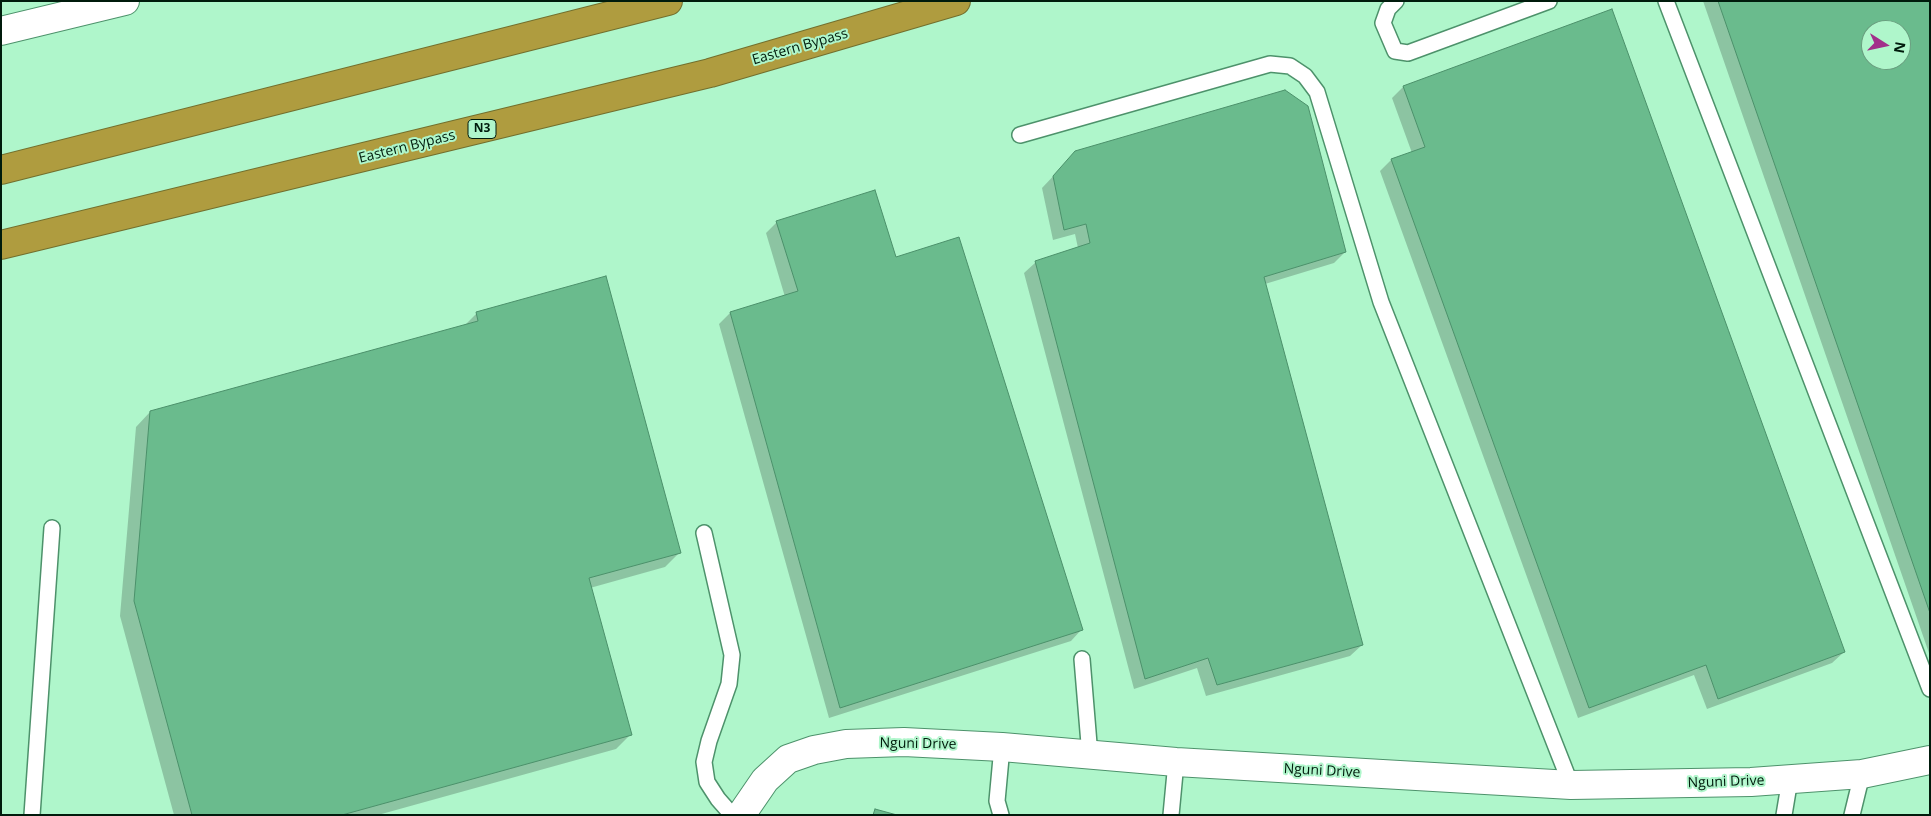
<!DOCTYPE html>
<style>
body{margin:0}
#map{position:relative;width:1931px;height:816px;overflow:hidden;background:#aff6cb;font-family:"Open Sans",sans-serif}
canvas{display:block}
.frame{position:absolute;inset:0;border:2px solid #001b0c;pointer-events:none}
.north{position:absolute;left:1861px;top:20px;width:50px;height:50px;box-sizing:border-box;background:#aff6cb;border:1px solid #699e7f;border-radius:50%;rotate:100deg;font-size:14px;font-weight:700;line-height:20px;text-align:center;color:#001b0c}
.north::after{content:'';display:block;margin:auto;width:18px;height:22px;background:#a22f8a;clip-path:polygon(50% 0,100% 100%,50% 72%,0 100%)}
</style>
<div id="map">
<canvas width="1931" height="816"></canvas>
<div class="frame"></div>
<div class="north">N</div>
</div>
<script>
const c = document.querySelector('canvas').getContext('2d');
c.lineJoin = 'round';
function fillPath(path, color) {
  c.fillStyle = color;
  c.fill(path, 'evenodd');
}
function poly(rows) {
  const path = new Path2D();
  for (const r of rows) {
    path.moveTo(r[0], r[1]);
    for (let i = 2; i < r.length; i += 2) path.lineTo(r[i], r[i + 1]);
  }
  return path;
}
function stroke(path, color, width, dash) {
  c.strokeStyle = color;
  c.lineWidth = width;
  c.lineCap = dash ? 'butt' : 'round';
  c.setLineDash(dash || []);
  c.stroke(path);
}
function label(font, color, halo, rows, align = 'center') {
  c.font = font + ' "Open Sans",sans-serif';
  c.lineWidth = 4;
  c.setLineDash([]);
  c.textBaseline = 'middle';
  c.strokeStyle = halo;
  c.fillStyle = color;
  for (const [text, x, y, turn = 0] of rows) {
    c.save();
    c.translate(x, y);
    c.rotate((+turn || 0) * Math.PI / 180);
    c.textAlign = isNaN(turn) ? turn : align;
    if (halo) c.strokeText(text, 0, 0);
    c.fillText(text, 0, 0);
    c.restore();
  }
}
fillPath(poly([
 [1703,1,1930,1,1930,656],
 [1871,30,1901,30,1901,60,1871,60],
 [1612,11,1844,652,1832,663,1707,709,1694,675,1578,718,1380,171,1391,160,1412,153,1392,98,1403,87],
 [1076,152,1345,252,1334,263,1265,284,1362,645,1350,656,1206,696,1197,668,1134,689,1024,273,1036,262,1078,248,1075,234,1053,240,1042,188],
 [777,222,895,258,1082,629,1071,641,829,718,719,324,730,313,785,297,766,233],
 [477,313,680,552,665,567,590,588,630,735,616,749,378,815,174,815,120,616,136,427,150,412,464,326]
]), '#0003');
const building = poly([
 [1718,1,1930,1,1930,613,1718,1],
 [1871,30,1901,30,1901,60,1871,60,1871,30],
 [1612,9,1845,652,1718,699,1706,665,1589,708,1391,159,1425,147,1403,86,1612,9],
 [1285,90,1308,106,1346,252,1264,277,1363,645,1217,685,1208,658,1145,679,1035,261,1090,243,1086,224,1064,230,1053,176,1075,151,1285,90],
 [875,190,896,257,959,237,1083,630,840,708,730,312,798,291,776,221,875,190],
 [606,276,681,553,589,578,632,735,342,815,192,815,134,601,150,411,478,321,476,312,606,276],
 [875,809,897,815,873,815,875,809]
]);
fillPath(building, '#6abb8d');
stroke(building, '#4b906a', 1);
const service = poly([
 [1396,1,1388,9,1383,23,1395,51,1408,53,1549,1],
 [1666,1,1930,689],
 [1020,135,1270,64,1290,66,1305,76,1317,92,1381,302,1571,785],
 [704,533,732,655,729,684,709,741,704,762,707,782,718,799,732,815],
 [1082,659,1090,756],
 [32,815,52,528],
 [1001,815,997,801,1002,747],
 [1171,815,1176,762],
 [1784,815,1790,779],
 [1852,815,1862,774]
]);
const minor = poly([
 [741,815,765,780,788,759,814,750,846,744,904,742,1002,747,1176,762,1571,785,1751,782,1862,774,1930,760]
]);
const tertiary = poly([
 [1,31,125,1]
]);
const motorway = poly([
 [1,170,668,1],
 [1,245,710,73,956,1]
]);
stroke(service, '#4d926b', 18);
stroke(minor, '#4d926b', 30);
stroke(tertiary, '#4d926b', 30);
stroke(motorway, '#726f2d', 30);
stroke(service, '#fff', 15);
stroke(minor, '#fff', 28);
stroke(tertiary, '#fff', 28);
stroke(motorway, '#af9c3f', 28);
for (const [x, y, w] of [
 [482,129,28]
]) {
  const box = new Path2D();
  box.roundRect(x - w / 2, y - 9.5, w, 19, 4);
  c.fillStyle = '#aff6cb';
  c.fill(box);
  stroke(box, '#001b0c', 1);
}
label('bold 12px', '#001b0c', null, [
 ["N3",482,129]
]);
label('14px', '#001b0c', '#aff6cb', [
 ["Eastern Bypass",800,47,-16],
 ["Eastern Bypass",407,147,-14],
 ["Nguni Drive",918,744,1],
 ["Nguni Drive",1322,771,3],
 ["Nguni Drive",1726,782,-2]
]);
</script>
